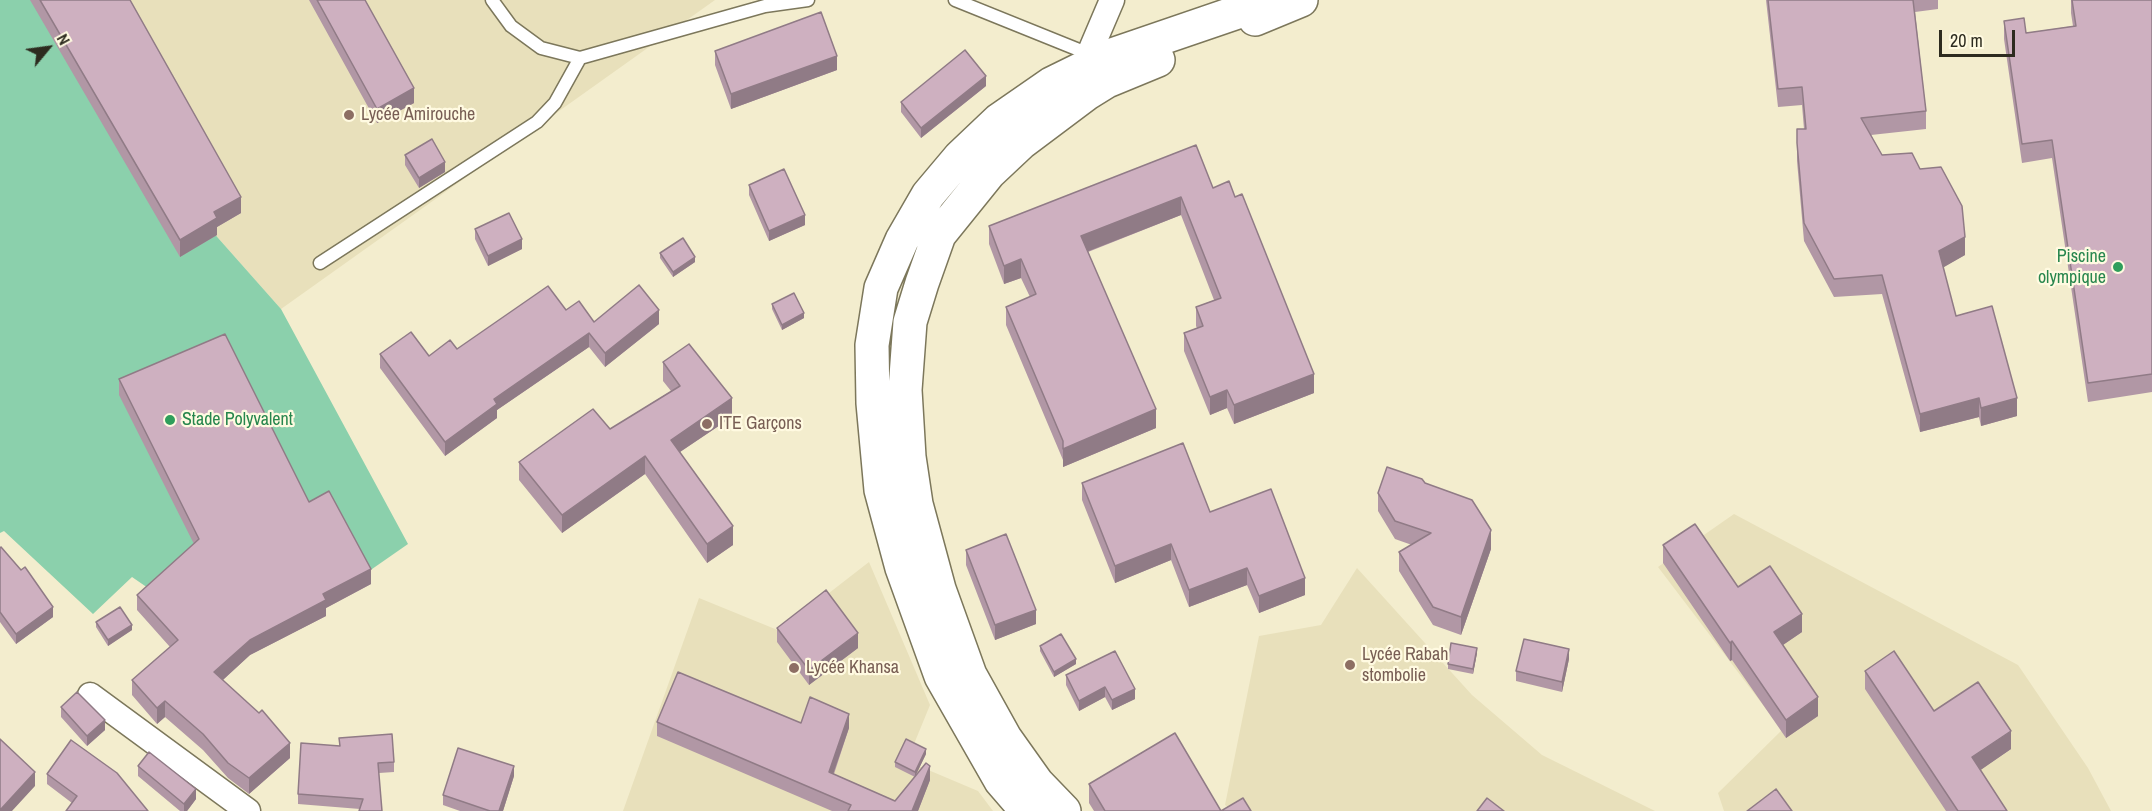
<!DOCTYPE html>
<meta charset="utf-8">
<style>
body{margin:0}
#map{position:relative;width:2152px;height:811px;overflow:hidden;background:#f3edce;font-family:"Archivo Narrow",sans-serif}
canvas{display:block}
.north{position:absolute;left:18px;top:18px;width:60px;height:60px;-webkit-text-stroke:4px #fffae1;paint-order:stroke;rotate:61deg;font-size:16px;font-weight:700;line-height:24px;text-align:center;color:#2d2b1f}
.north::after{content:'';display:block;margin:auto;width:21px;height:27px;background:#2d2b1f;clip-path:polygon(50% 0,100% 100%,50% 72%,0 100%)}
.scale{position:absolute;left:1939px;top:30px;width:76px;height:27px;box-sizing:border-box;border:3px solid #2d2b1f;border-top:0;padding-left:8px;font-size:18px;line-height:21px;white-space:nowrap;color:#2d2b1f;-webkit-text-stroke:4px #fffae1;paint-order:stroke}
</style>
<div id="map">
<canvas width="2152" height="811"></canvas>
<div class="north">N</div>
<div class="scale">20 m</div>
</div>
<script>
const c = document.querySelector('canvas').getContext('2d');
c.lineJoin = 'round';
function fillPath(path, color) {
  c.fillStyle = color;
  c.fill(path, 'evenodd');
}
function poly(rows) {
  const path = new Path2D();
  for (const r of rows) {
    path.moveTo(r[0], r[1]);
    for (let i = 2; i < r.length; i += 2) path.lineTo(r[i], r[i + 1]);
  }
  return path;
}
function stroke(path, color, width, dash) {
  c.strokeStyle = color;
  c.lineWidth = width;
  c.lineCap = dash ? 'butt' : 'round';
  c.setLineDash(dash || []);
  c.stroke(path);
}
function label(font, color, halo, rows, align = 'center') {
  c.font = font + ' "Archivo Narrow",sans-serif';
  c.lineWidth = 4.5;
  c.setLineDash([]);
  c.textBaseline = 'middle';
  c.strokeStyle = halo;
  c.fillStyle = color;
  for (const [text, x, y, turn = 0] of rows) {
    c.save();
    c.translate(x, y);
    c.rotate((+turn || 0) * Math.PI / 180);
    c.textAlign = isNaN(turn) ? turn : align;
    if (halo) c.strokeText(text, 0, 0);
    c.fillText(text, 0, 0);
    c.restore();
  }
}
fillPath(poly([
 [78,0,715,0,281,309,211,230],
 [1734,514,2018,665,2088,768,2111,811,1724,811,1718,793,1782,730,1658,567],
 [869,562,930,705,907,761,978,791,993,811,623,811,699,598,780,631],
 [1357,568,1472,695,1542,755,1655,811,1234,811,1225,805,1259,636,1321,625]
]), '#e8e0bb');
fillPath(poly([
 [0,0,78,0,211,230,281,309,408,544,247,656,132,577,93,614,4,531,0,533]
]), '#8bd0ac');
const service = poly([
 [492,0,511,26,541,48,580,58,765,6,808,0],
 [955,0,1089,54],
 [320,263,537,122,555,103,580,58]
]);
const minor = poly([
 [1084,76,1083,68,1112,0],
 [90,695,248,811]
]);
const secondary = poly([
 [1255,19,1301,0],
 [1027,811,1001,781,941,676,902,568,881,490,873,403,872,345,881,288,902,240,928,195,960,157,999,120,1051,84,1106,57,1273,0],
 [1064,811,1037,783,1005,738,970,675,939,589,916,504,909,457,905,390,910,322,922,283,939,235,989,173,1022,142,1086,94,1107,81,1158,60]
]);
stroke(service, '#7c775b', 15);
stroke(minor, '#7c775b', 27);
stroke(secondary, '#7c775b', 36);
stroke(service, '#fff', 12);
stroke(minor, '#fff', 24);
stroke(secondary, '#fff', 33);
fillPath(poly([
 [30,0,130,0,241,213,217,227,217,235,180,257],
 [309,0,365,0,414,103,377,123],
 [1766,0,1938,0,1938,9,1915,12,1926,111,1926,129,1871,135,1882,155,1965,255,1943,267,1956,316,2017,416,1981,426,1979,417,1920,432,1882,294,1834,297,1804,241,1797,161,1797,129,1804,129,1802,105,1778,107],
 [2071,0,2152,0,2152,392,2088,402,2052,158,2022,163,2004,39,2004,21,2026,33,2073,26,2071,13],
 [715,51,837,70,731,109,715,65],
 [986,86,921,138,901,112,901,102],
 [405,155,445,172,419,188,405,165],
 [749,185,805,225,769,241,749,195],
 [1213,188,1314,393,1234,424,1227,408,1210,415,1184,351,1184,333,1197,328,1196,326,1196,307,1214,300,1181,215,1088,252,1156,428,1063,467,1063,460,1006,325,1006,307,1030,297,1021,278,1004,284,989,244,989,226],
 [475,229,522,249,488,266,475,239],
 [660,253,695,262,673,277,660,258],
 [772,304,804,318,782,330,772,309],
 [566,310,594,322,659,324,605,367,589,347,497,410,497,418,445,456,380,368,380,354,429,356,457,349],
 [663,362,732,417,680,452,733,545,707,563,645,474,562,533,519,480,519,462,610,429,671,391,663,381],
 [119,379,309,502,371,584,326,608,326,616,250,655,223,680,290,758,249,794,228,778,203,750,165,717,157,724,132,695,132,680,170,647,137,610,137,595,194,544,119,395],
 [1082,483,1210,512,1305,595,1259,613,1247,585,1189,607,1171,560,1115,583,1082,500],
 [1425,483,1491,549,1461,635,1433,625,1399,571,1399,552,1412,545,1395,539,1378,511,1378,493],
 [1663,545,1738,587,1802,632,1783,645,1818,716,1786,738,1732,660,1730,661,1663,563],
 [0,548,21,570,53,617,16,644,0,622],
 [966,550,1036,624,995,640,966,565],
 [96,622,132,630,108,646,96,627],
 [777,628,858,648,809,685,777,642],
 [1040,646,1076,664,1054,677,1040,651],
 [1115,651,1135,699,1112,710,1105,697,1079,711,1066,685,1066,675],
 [1477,653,1473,674,1448,669,1448,664],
 [1569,659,1562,692,1516,681,1516,671],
 [1865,671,1934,711,2011,749,1980,770,2007,811,1946,811,1865,689],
 [61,707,105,730,87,746,61,717],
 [657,722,801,723,849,728,834,774,895,801,915,777,895,767,895,762,926,754,915,776,930,780,918,811,832,811,657,736],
 [339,738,394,762,394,772,379,773,360,809,298,804,298,794,339,746],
 [138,766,196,799,187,811,180,811,138,776],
 [47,774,148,811,72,803,47,784],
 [514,776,503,811,460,811,443,805,443,795],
 [1089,784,1221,811,1094,811,1089,803]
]), '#b197a5');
fillPath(poly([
 [837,56,837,70,731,109,731,94],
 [986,76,986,86,921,138,921,128],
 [414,88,414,103,377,123,377,109],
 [445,162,445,172,419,188,419,178],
 [241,197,241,213,217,227,217,235,180,257,180,240,214,212],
 [1181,197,1181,215,1081,254,1081,236],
 [805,215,805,225,769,241,769,231],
 [1965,237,1965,255,1939,270,1939,251],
 [522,239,522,249,488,266,488,256],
 [695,257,695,262,673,277,673,272],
 [1021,259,1021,278,1004,284,1004,266],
 [659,310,659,324,605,367,605,353],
 [804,313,804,318,782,330,782,325],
 [589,333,589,347,497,410,497,418,445,456,445,442,494,399],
 [1314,374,1314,393,1234,424,1234,405],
 [1227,390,1227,408,1210,415,1210,397],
 [732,398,732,417,671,458,671,440],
 [1979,398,1979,417,1920,432,1920,414],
 [2017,398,2017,416,1981,426,1981,408],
 [1156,409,1156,428,1063,467,1063,449],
 [645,456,645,474,562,533,562,515],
 [733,526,733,545,707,563,707,544],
 [1491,530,1491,549,1461,635,1461,617],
 [1171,544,1171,560,1115,583,1115,566],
 [1247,568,1247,585,1189,607,1189,590],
 [371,569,371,584,326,608,326,616,250,655,214,688,214,672,250,640,323,594],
 [1305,578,1305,595,1259,613,1259,596],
 [53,607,53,617,16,644,16,634],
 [1036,610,1036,624,995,640,995,625],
 [1802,614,1802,632,1774,651,1774,632],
 [132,625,132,630,108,646,108,640],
 [858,633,858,648,809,685,809,670],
 [1732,641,1732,660,1730,661,1730,643],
 [1477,648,1477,653,1473,674,1473,669],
 [1569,649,1569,659,1562,692,1562,682],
 [1076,659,1076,664,1054,677,1054,672],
 [1105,687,1105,697,1079,711,1079,701],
 [1135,689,1135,699,1112,710,1112,700],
 [1818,697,1818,716,1786,738,1786,720],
 [165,701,165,717,157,724,157,708],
 [849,714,849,728,829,786,829,772],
 [105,720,105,730,87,746,87,736],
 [2011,731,2011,749,1972,776,1972,757],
 [290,743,290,758,249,794,249,778],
 [926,749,926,754,915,777,915,772],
 [514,766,514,776,503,811,499,811],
 [930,766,930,780,918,811,912,811],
 [35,772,35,786,12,811,0,811,0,810],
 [196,789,196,799,187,811,184,811,184,804]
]), '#907b86');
const building = poly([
 [40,0,130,0,241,197,214,212,217,218,180,240,40,0],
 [317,0,365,0,414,88,377,109,317,0],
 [1768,0,1913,0,1926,111,1861,118,1882,155,1912,153,1920,169,1941,167,1962,206,1965,237,1939,251,1956,316,1992,306,2017,398,1981,408,1979,398,1920,414,1882,275,1834,279,1804,223,1797,143,1797,129,1806,129,1802,87,1778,89,1768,0],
 [2072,0,2152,0,2152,374,2088,383,2052,140,2022,144,2004,21,2024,18,2026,33,2076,26,2072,0],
 [821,12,837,56,731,94,715,51,821,12],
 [965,50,986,76,921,128,901,102,965,50],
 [432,139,445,162,419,178,405,155,432,139],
 [1196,145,1213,188,1229,181,1235,197,1242,194,1314,374,1234,405,1227,390,1210,397,1184,333,1203,326,1196,307,1221,298,1181,197,1081,236,1156,409,1063,449,1063,441,1006,307,1036,294,1021,259,1004,266,989,226,1196,145],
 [784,169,805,215,769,231,749,185,784,169],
 [509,213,522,239,488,256,475,229,509,213],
 [683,238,695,257,673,272,660,253,683,238],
 [639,285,659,310,605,353,589,333,494,399,497,404,445,442,380,354,411,332,429,356,450,340,457,349,548,286,566,310,579,301,594,322,639,285],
 [794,293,804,313,782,325,772,304,794,293],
 [225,334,309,502,329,491,371,569,323,594,326,600,250,640,214,672,259,713,262,710,290,743,249,778,228,763,203,734,165,701,157,708,132,680,178,640,137,595,199,539,119,379,225,334],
 [689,344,732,398,671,440,733,526,707,544,645,456,562,515,519,462,593,409,610,429,680,386,663,362,689,344],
 [1183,443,1210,512,1271,489,1305,578,1259,596,1247,568,1189,590,1171,544,1115,566,1082,483,1183,443],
 [1387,467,1422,479,1425,483,1472,500,1491,530,1461,617,1433,607,1399,552,1431,533,1395,521,1378,493,1387,467],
 [1695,524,1738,587,1770,566,1802,614,1774,632,1818,697,1786,720,1732,641,1730,643,1663,545,1695,524],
 [1006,534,1036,610,995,625,966,550,1006,534],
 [1,547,21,570,25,567,53,607,16,634,0,612,0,548,1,547],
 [826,590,858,633,809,670,777,628,826,590],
 [120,607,132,625,108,640,96,622,120,607],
 [1061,634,1076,659,1054,672,1040,646,1061,634],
 [1524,639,1569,649,1562,682,1516,671,1524,639],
 [1451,643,1477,648,1473,669,1448,664,1451,643],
 [1115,651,1135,689,1112,700,1105,687,1079,701,1066,675,1115,651],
 [1894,651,1934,711,1978,682,2011,731,1972,757,2007,811,1958,811,1865,671,1894,651],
 [678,672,801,723,810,697,849,714,829,772,895,801,926,763,930,766,912,811,848,811,851,805,657,722,678,672],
 [77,692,105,720,87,736,61,707,77,692],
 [1175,733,1221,811,1105,811,1089,784,1175,733],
 [392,734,394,762,378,763,382,811,359,811,363,799,298,794,301,743,340,746,339,738,392,734],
 [0,739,35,772,0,810,0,739],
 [906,739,926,749,915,772,895,762,906,739],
 [71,740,117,773,148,811,66,811,77,796,47,774,71,740],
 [458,748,514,766,499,811,490,811,443,795,458,748],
 [149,752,196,789,184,804,138,766,149,752],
 [1776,789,1792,811,1747,811,1776,789],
 [1243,798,1251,811,1221,811,1243,798],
 [1487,798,1504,811,1477,811,1487,798]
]);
fillPath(building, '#ceb0c0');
stroke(building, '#907b86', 1.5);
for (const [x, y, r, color] of [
 [349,115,6,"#8d6e63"],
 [2118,267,6,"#2e9e5b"],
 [170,420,6,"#2e9e5b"],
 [707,424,6,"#8d6e63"],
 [1350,665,6,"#8d6e63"],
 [794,668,6,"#8d6e63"]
]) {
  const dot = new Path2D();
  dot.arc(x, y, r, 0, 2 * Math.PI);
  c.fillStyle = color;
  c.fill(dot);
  stroke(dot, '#fffae1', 2);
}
label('18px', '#785e54', '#fffae1', [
 ["Lycée Amirouche",361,115],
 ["ITE Garçons",719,424],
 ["Lycée Rabah",1362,655],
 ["stombolie",1362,676],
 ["Lycée Khansa",806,668]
], 'left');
label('18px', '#27864d', '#fffae1', [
 ["Piscine",2106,257],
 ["olympique",2106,278],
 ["Stade Polyvalent",182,420,"left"]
], 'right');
</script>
